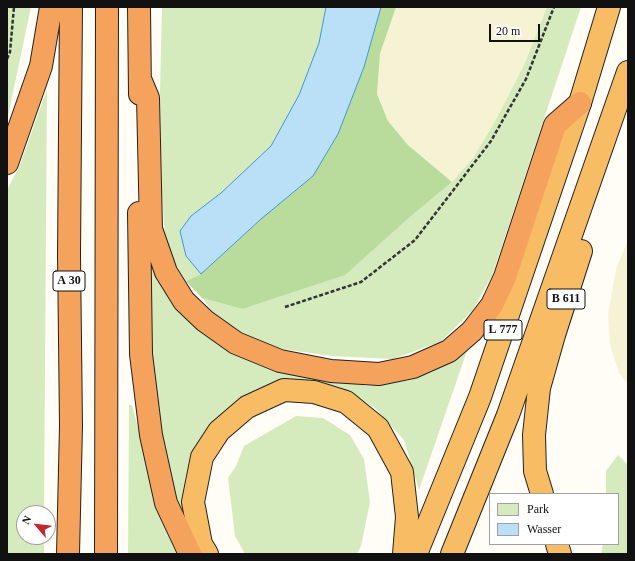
<!DOCTYPE html>
<style>
body{margin:0}
#map{position:relative;width:635px;height:561px;overflow:hidden;background:#fffdf5;font-family:"Times New Roman",serif}
canvas{display:block}
.frame{position:absolute;inset:0;border:8px solid #111;pointer-events:none}
.legend{position:absolute;left:489px;top:493px;width:130px;height:52px;box-sizing:border-box;background:#fff;border:1px solid #a0a0a0;margin:0;padding:5px 7px;list-style:none;font-size:12px;color:#111}
.legend li{display:flex;align-items:center;gap:8px;height:20px}
.legend b{width:20px;border:1px solid #a0a0a0}
.north{position:absolute;left:16px;top:505px;width:40px;height:40px;box-sizing:border-box;background:#fff;border:1px solid #a0a0a0;border-radius:50%;rotate:298deg;font-size:11px;font-weight:700;line-height:16px;text-align:center;color:#111}
.north::after{content:'';display:block;margin:auto;width:14px;height:18px;background:#c4262e;clip-path:polygon(50% 0,100% 100%,50% 72%,0 100%)}
.scale{position:absolute;left:489px;top:24px;width:51px;height:18px;box-sizing:border-box;border:2px solid #111;border-top:0;padding-left:5px;font-size:12px;line-height:14px;white-space:nowrap;color:#111;-webkit-text-stroke:3px #fff;paint-order:stroke}
</style>
<div id="map">
<canvas width="635" height="561"></canvas>
<div class="frame"></div>
<ul class="legend">
<li><b style="height:11px;background:#d5ebbd"></b>Park</li>
<li><b style="height:11px;background:#b9e0f7"></b>Wasser</li>
</ul>
<div class="north">N</div>
<div class="scale">20 m</div>
</div>
<script>
const c = document.querySelector('canvas').getContext('2d');
c.lineJoin = 'round';
function fillPath(path, color) {
  c.fillStyle = color;
  c.fill(path, 'evenodd');
}
function poly(rows) {
  const path = new Path2D();
  for (const r of rows) {
    path.moveTo(r[0], r[1]);
    for (let i = 2; i < r.length; i += 2) path.lineTo(r[i], r[i + 1]);
  }
  return path;
}
function stroke(path, color, width, dash) {
  c.strokeStyle = color;
  c.lineWidth = width;
  c.lineCap = dash ? 'butt' : 'round';
  c.setLineDash(dash || []);
  c.stroke(path);
}
function label(font, color, halo, rows, align = 'center') {
  c.font = font + ' "Times New Roman",serif';
  c.lineWidth = 4;
  c.setLineDash([]);
  c.textBaseline = 'middle';
  c.strokeStyle = halo;
  c.fillStyle = color;
  for (const [text, x, y, turn = 0] of rows) {
    c.save();
    c.translate(x, y);
    c.rotate((+turn || 0) * Math.PI / 180);
    c.textAlign = isNaN(turn) ? turn : align;
    if (halo) c.strokeText(text, 0, 0);
    c.fillText(text, 0, 0);
    c.restore();
  }
}
fillPath(poly([
 [396,7,547,7,524,65,494,123,473,158,452,182,408,145,388,121,377,94,380,54],
 [628,240,628,385,619,373,610,345,608,314,616,269]
]), '#f6f3d4');
fillPath(poly([
 [7,7,31,7,7,121],
 [162,7,326,7,319,43,299,95,271,146,221,193,191,216,180,231,186,256,201,274,186,281,171,256,165,239,162,191,160,91],
 [547,7,581,7,492,276,472,311,440,342,393,359,331,356,283,349,248,339,216,316,202,298,242,309,403,223,452,182,473,158,494,123,524,65],
 [47,89,44,513,24,513,24,537,44,537,44,554,7,554,7,190,20,165],
 [144,239,180,306,321,377,367,386,411,380,453,362,469,345,419,490,404,440,375,408,351,393,318,382,287,380,247,397,211,423,191,460,183,514,171,490,148,353],
 [129,405,132,405,141,439,180,554,128,554],
 [296,416,323,418,350,435,364,459,370,502,361,546,357,554,245,554,235,536,228,478,236,466,244,446],
 [618,455,628,465,628,554,601,554,603,544,618,544,618,494,606,494,606,471]
]), '#d5ebbd');
fillPath(poly([
 [381,7,396,7,380,54,377,94,388,121,408,145,452,182,403,223,345,275,242,309,202,298,186,281,201,274,261,219,313,176,338,134,364,67]
]), '#b9dc9c');
const water = poly([
 [326,7,381,7,364,67,338,134,313,176,261,219,201,274,186,256,180,231,191,216,221,193,271,146,299,95,319,43,326,7]
]);
fillPath(water, '#b9e0f7');
stroke(water, '#3f96cf', 1);
const trunk = poly([
 [542,494,535,471,534,435,539,388,554,335,581,251],
 [557,544,560,554],
 [207,554,201,544,193,502,202,457,219,431,247,407,284,390,314,392,346,402,378,428,402,472,407,517,404,554],
 [416,554,480,397,580,103,609,7],
 [452,554,508,415,628,72]
]);
const motorway = poly([
 [139,7,140,94],
 [140,79,148,98,151,229,166,272,184,301,205,321,236,343,280,361,331,371,379,374,413,367,449,351,472,331,492,305,505,277,555,125,580,103],
 [7,163,41,66,51,7],
 [139,213,141,354,151,435,166,503,190,554],
 [68,554,71,426,69,255,71,7],
 [106,554,107,7]
]);
stroke(trunk, '#222', 24);
stroke(motorway, '#222', 24);
stroke(poly([
 [7,59,10,52,14,7],
 [285,307,361,282,415,240,491,141,526,79,554,7]
]), '#333', 2.5, [4, 2]);
stroke(trunk, '#f7bc64', 22);
stroke(motorway, '#f5a25d', 22);
for (const [x, y, w] of [
 [69,281,32],
 [566,299,38],
 [503,330,38]
]) {
  const box = new Path2D();
  box.roundRect(x - w / 2, y - 10, w, 20, 3);
  c.fillStyle = '#fff';
  c.fill(box);
  stroke(box, '#111', 1);
}
label('bold 12px', '#111', null, [
 ["A 30",69,281],
 ["B 611",566,299],
 ["L 777",503,330]
]);
</script>
